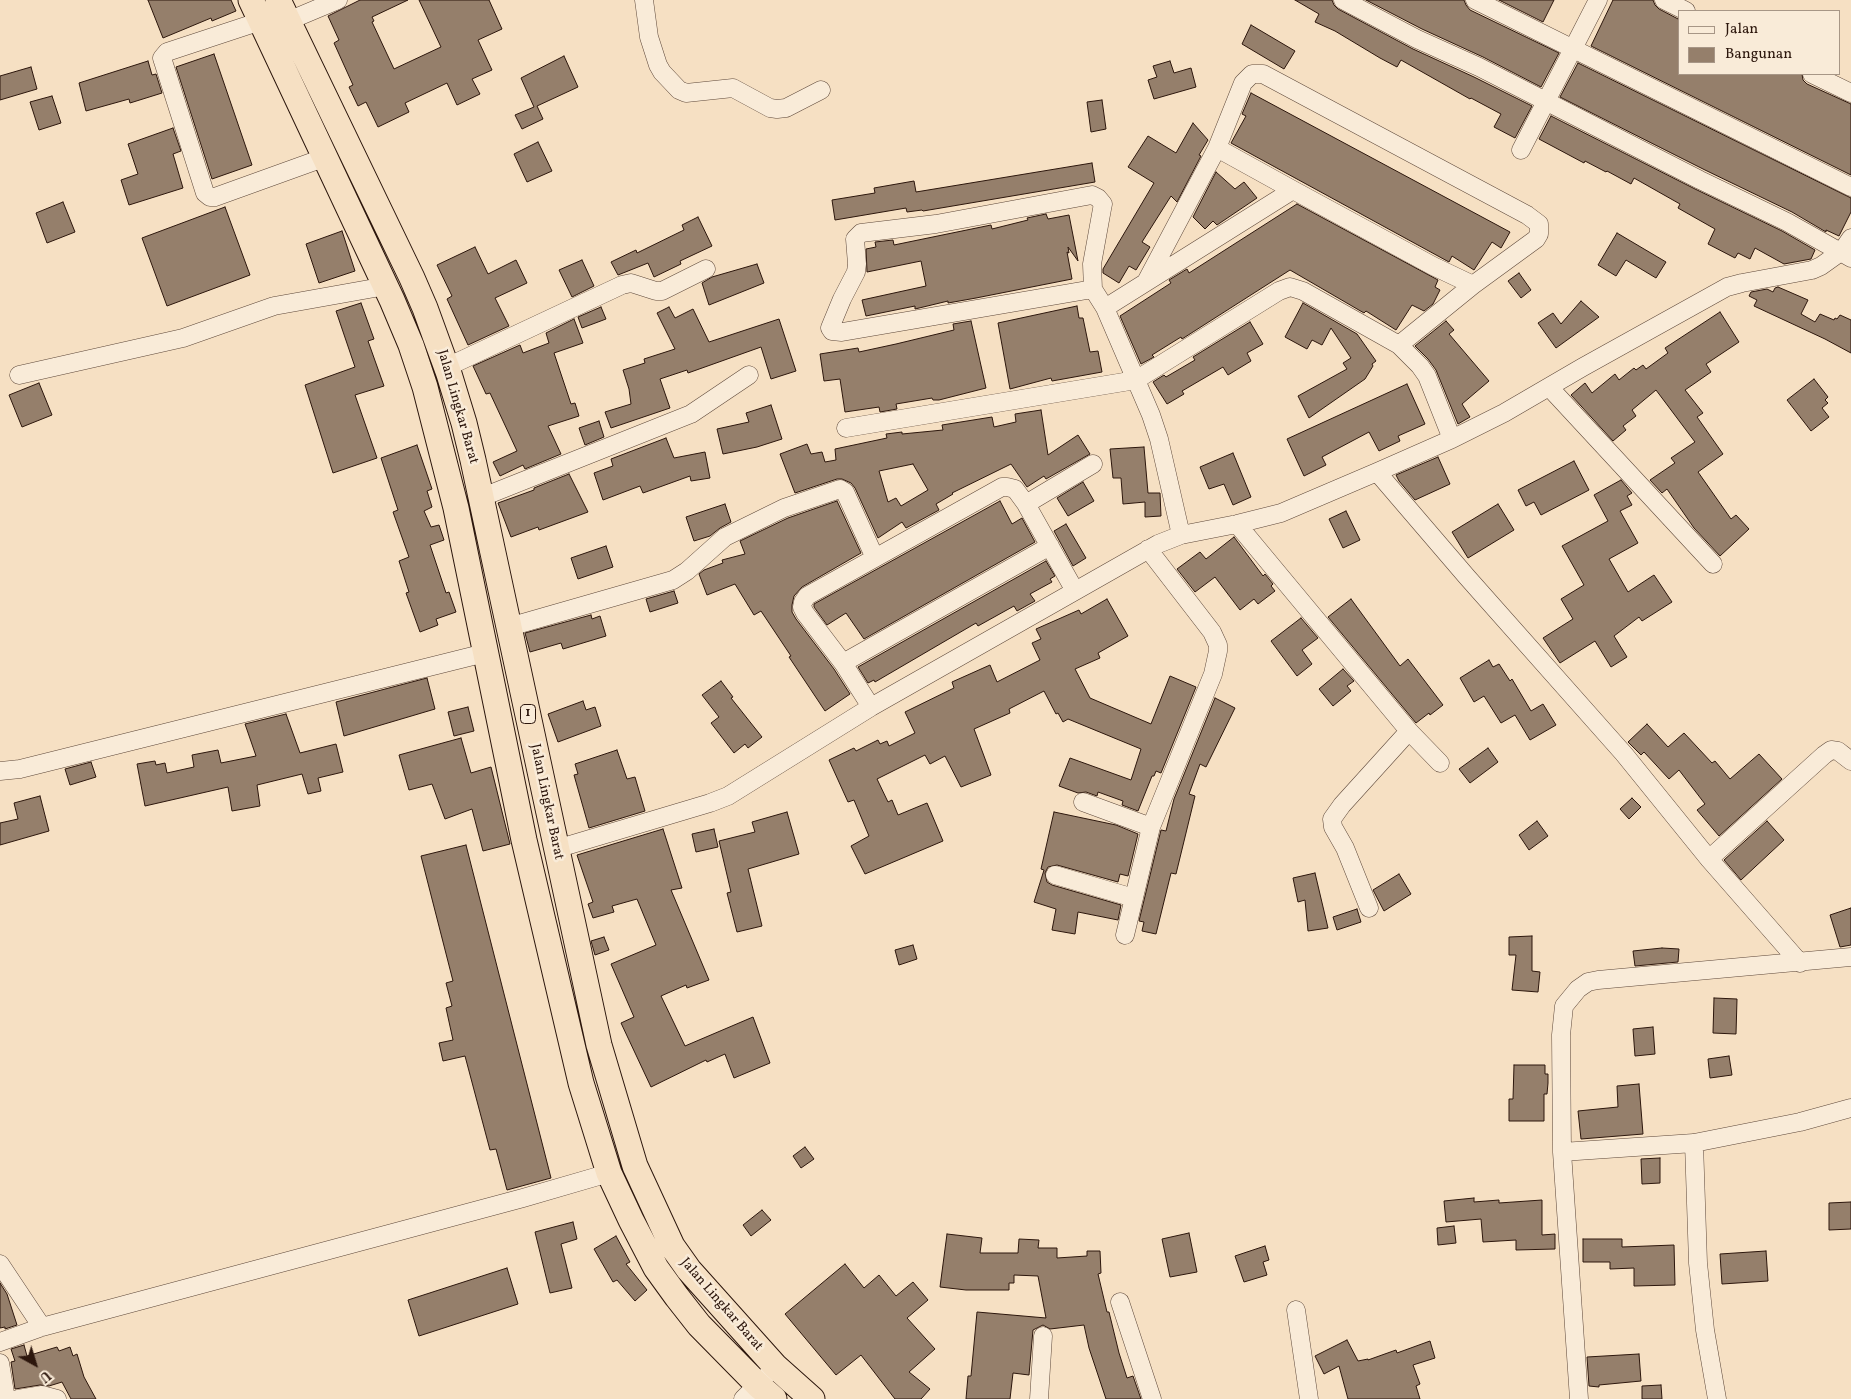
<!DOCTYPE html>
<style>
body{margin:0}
#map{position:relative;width:1851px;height:1399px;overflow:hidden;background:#f6e0c3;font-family:Vollkorn,serif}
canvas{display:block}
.legend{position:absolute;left:1678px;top:10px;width:162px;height:65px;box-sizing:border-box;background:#f9ebd8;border:1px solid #a79686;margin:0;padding:6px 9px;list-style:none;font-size:15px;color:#2c160c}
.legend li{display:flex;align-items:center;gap:10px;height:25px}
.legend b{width:25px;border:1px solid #a79686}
.north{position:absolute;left:10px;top:1339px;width:50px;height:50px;-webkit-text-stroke:4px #f9ebd8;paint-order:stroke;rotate:141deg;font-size:14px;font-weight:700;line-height:20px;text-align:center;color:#2c160c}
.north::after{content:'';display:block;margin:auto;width:18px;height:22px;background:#2c160c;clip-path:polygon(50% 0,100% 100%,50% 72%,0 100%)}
</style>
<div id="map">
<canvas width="1851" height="1399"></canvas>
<ul class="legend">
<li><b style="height:6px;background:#f9ebd8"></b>Jalan</li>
<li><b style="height:14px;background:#957f6b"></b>Bangunan</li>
</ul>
<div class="north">U</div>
</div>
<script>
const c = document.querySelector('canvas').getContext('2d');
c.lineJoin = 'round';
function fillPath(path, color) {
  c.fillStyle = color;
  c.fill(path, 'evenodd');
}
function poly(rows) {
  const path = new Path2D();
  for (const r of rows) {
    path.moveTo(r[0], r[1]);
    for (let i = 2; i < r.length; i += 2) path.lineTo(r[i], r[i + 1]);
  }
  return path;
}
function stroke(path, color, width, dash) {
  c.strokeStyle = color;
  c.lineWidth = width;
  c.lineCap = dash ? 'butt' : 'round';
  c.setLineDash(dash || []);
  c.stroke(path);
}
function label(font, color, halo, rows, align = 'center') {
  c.font = font + ' Vollkorn,serif';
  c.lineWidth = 5;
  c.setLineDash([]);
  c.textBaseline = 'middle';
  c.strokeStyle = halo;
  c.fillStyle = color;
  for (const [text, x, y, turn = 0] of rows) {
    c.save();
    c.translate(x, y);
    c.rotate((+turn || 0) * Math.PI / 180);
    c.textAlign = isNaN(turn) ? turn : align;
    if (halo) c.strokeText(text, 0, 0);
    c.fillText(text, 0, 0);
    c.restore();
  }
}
const building = poly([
 [148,0,231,0,236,11,212,21,211,18,163,38,148,0],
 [360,0,408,0,372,17,374,21,372,22,394,69,441,47,419,0,489,0,502,29,478,40,492,70,472,79,480,94,457,105,447,83,405,103,409,112,378,127,366,102,358,106,349,87,353,85,334,43,339,40,328,16,360,0],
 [1295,0,1332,0,1334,5,1338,9,1413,49,1474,77,1532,106,1515,138,1494,127,1501,114,1471,98,1470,99,1401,60,1397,67,1380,58,1335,31,1315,22,1319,14,1295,0],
 [1366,0,1464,0,1466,5,1470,10,1559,53,1541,87,1483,57,1422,29,1366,0],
 [1499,0,1554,0,1543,22,1499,0],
 [1613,0,1653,0,1655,5,1659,9,1680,20,1680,74,1802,74,1803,80,1807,84,1851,104,1851,175,1591,46,1613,0],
 [1251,25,1295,51,1284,69,1242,44,1251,25],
 [214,54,252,165,212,179,176,67,214,54],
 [564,56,578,87,537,106,543,119,522,129,515,115,534,107,521,78,564,56],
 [148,61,152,75,156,74,162,93,130,103,129,99,86,111,79,83,148,61],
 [1170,61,1174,73,1191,68,1196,87,1154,99,1148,80,1157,77,1153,66,1170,61],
 [1578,63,1851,198,1851,212,1839,236,1826,230,1826,232,1792,212,1705,170,1560,97,1578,63],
 [31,67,37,89,0,100,0,76,31,67],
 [1251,93,1510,232,1501,248,1492,242,1474,270,1452,256,1449,262,1231,143,1246,116,1242,114,1251,93],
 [52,96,61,123,39,130,30,102,52,96],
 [1102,100,1106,129,1091,132,1087,102,1102,100],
 [1551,116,1695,189,1782,231,1815,250,1811,259,1784,264,1755,248,1750,259,1738,253,1735,258,1708,244,1715,229,1678,208,1680,204,1634,178,1631,184,1607,171,1606,172,1585,161,1584,163,1539,139,1551,116],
 [1193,123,1208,140,1199,155,1201,156,1177,202,1171,196,1142,242,1150,247,1136,270,1129,266,1119,283,1103,273,1103,269,1154,183,1128,167,1148,136,1176,153,1193,123],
 [173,128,181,151,173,154,183,188,129,205,121,180,138,174,128,144,173,128],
 [538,142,552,171,527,182,514,154,538,142],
 [1092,163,1095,182,923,211,922,210,907,212,906,208,835,220,832,200,875,193,874,188,914,181,916,192,1092,163],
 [1216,172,1235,189,1244,182,1257,198,1217,225,1213,221,1205,229,1193,217,1216,172],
 [63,202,75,232,47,243,36,213,63,202],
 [1297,204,1438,280,1435,287,1440,290,1433,304,1424,311,1412,305,1396,330,1366,311,1364,313,1290,270,1182,339,1181,337,1152,355,1154,357,1141,364,1120,316,1171,283,1169,280,1187,269,1189,273,1297,204],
 [225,207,250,275,167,306,142,238,225,207],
 [1046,214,1048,219,1069,215,1078,261,1068,247,1069,253,1067,252,1072,279,976,298,948,303,948,301,915,309,915,306,866,316,862,300,926,286,921,261,867,272,866,249,876,247,875,242,893,240,894,245,991,225,992,229,1028,220,1027,218,1046,214],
 [698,217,712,246,680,261,681,264,654,277,648,263,618,275,611,262,636,250,637,253,684,230,682,225,698,217],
 [342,231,355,271,319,283,306,244,342,231],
 [1617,233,1666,262,1656,278,1626,260,1616,276,1598,265,1617,233],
 [475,247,488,274,516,260,527,283,495,298,509,326,468,345,447,299,452,296,437,265,475,247],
 [582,260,594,286,572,297,559,270,582,260],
 [757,264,764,283,709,305,702,283,712,277,757,264],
 [1519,273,1531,290,1521,298,1508,281,1519,273],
 [1778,287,1808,300,1801,314,1815,322,1820,314,1834,320,1835,318,1837,319,1840,315,1851,320,1851,353,1825,339,1754,306,1757,300,1749,296,1751,292,1767,289,1773,292,1775,288,1778,287],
 [1581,301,1599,317,1556,348,1538,323,1553,313,1561,324,1581,301],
 [361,303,374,339,368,341,384,386,355,395,377,458,333,473,305,385,355,367,336,311,361,303],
 [1303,303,1357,334,1376,361,1372,364,1373,366,1365,379,1309,418,1298,396,1347,369,1343,363,1351,358,1331,328,1322,345,1312,340,1307,349,1285,337,1303,303],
 [1077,306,1079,318,1083,318,1090,352,1098,351,1102,372,1052,381,1051,378,1010,389,998,323,1077,306],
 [601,307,606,319,582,328,578,317,601,307],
 [669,307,675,318,693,309,709,342,779,319,796,371,771,379,761,347,688,373,687,370,660,379,670,408,611,428,605,412,631,404,629,389,623,370,645,363,644,359,675,349,657,313,669,307],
 [1720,312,1739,342,1706,364,1711,372,1685,390,1703,413,1697,417,1723,454,1698,472,1731,519,1736,515,1749,529,1720,556,1694,528,1667,489,1662,493,1650,480,1675,463,1671,458,1695,442,1656,390,1632,410,1636,416,1623,426,1626,430,1613,441,1571,395,1585,383,1592,393,1615,374,1619,380,1634,368,1636,370,1643,365,1646,369,1668,353,1665,348,1720,312],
 [574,319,583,343,554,353,571,404,575,403,579,416,548,426,561,454,525,469,523,465,500,476,493,462,517,451,490,393,486,394,473,366,520,345,523,353,549,343,546,333,574,319],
 [971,321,986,388,939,400,933,400,932,398,896,404,897,409,880,412,879,407,845,412,840,379,824,381,820,354,858,348,859,352,896,344,954,330,953,324,971,321],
 [1446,321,1454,330,1449,334,1489,381,1462,404,1470,417,1458,424,1436,370,1428,359,1415,346,1446,321],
 [1250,322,1263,344,1247,353,1251,361,1228,375,1223,367,1182,391,1184,394,1167,404,1153,382,1164,375,1166,377,1195,360,1193,357,1250,322],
 [1814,379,1828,397,1825,400,1828,403,1822,408,1829,417,1811,431,1787,400,1814,379],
 [39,383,52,415,22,427,9,395,39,383],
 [1407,384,1425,424,1398,436,1400,441,1379,451,1369,432,1322,457,1326,465,1304,476,1287,439,1407,384],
 [771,405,782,439,757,447,723,454,717,429,749,422,746,413,771,405],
 [1041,410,1048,455,1078,435,1090,454,1046,479,1044,476,1027,487,1011,464,952,493,953,494,936,504,939,510,906,528,902,522,878,538,855,488,851,483,842,479,837,479,795,493,780,454,807,444,811,454,822,452,825,462,836,460,835,449,887,438,886,434,902,432,902,434,943,430,942,425,992,417,994,427,1016,422,1015,414,1041,410],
 [913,464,928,490,901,506,896,498,888,502,879,471,913,464],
 [599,421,604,437,585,445,579,428,599,421],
 [666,438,674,458,705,452,710,478,691,481,690,476,643,493,640,486,603,500,594,473,613,466,611,459,666,438],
 [417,445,432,489,427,491,432,507,424,511,431,527,439,525,444,540,430,545,446,593,449,592,456,612,436,619,438,625,420,632,406,593,409,592,399,561,409,557,393,512,398,510,381,458,417,445],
 [1144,447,1148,493,1160,493,1161,516,1145,517,1145,502,1123,504,1121,478,1113,478,1110,449,1144,447],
 [1233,453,1251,497,1233,505,1224,484,1209,489,1200,467,1233,453],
 [1438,457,1450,484,1415,500,1399,481,1396,475,1438,457],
 [1574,461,1589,490,1541,515,1534,502,1526,506,1518,490,1574,461],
 [569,474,588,512,539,530,538,527,511,537,498,503,534,490,534,488,569,474],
 [1621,480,1632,493,1627,496,1632,505,1620,511,1638,543,1609,559,1628,592,1654,575,1672,602,1642,621,1639,617,1614,636,1627,657,1611,667,1595,641,1560,663,1543,638,1573,619,1561,599,1584,585,1562,546,1608,521,1594,495,1621,480],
 [1083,482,1094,501,1068,516,1057,498,1083,482],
 [837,501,861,553,802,587,794,596,792,605,792,612,796,619,834,669,850,694,825,711,789,657,791,656,761,611,754,615,735,584,707,595,699,574,704,570,723,563,722,560,745,554,740,541,788,518,837,501],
 [1000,501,1012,524,1022,518,1035,542,864,639,846,613,827,625,814,607,814,604,1000,501],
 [725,504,731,522,720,528,710,536,694,541,686,517,725,504],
 [1498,504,1514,530,1468,558,1452,532,1498,504],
 [1346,511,1360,540,1343,548,1329,519,1346,511],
 [1066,524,1086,558,1073,566,1054,531,1066,524],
 [1234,537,1263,576,1265,574,1273,584,1271,586,1275,591,1258,604,1254,599,1240,610,1215,577,1195,592,1177,569,1200,552,1206,559,1234,537],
 [606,546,613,567,578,579,571,558,606,546],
 [1046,561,1055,576,1050,579,1052,582,1030,594,1035,601,1017,611,1014,606,978,626,976,623,875,682,874,680,868,683,858,667,1046,561],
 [674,591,678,603,650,612,646,599,674,591],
 [1107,599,1128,636,1098,653,1100,658,1075,669,1090,698,1151,724,1170,676,1196,687,1161,773,1156,771,1154,776,1152,776,1138,811,1122,805,1123,801,1098,792,1097,796,1086,792,1078,793,1059,786,1070,758,1131,780,1141,749,1068,719,1063,722,1058,713,1056,714,1044,691,1009,709,1010,713,974,729,991,775,961,787,945,756,930,764,925,755,877,779,888,802,892,800,898,815,927,803,943,841,865,874,851,846,869,836,854,800,848,802,829,760,854,748,856,751,878,740,880,744,887,741,889,746,915,733,905,712,954,688,952,682,990,665,997,682,1040,660,1032,643,1041,639,1036,629,1079,610,1081,614,1107,599],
 [1351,599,1400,666,1408,659,1443,705,1430,715,1429,713,1416,723,1328,617,1351,599],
 [591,615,592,619,600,616,606,636,563,649,561,643,530,652,525,633,591,615],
 [1301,618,1318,638,1302,650,1312,664,1297,676,1271,641,1301,618],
 [1489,660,1493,667,1499,664,1510,681,1512,679,1531,711,1543,704,1556,725,1530,740,1515,715,1501,723,1484,696,1474,702,1460,678,1489,660],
 [1343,669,1354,681,1347,686,1351,691,1333,706,1319,689,1343,669],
 [427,678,435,709,344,736,336,702,427,678],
 [721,681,733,697,731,698,762,737,748,748,745,744,734,753,711,723,719,717,702,695,721,681],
 [1215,698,1235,708,1206,767,1200,764,1189,794,1195,796,1176,874,1171,873,1156,934,1142,931,1144,922,1139,921,1161,830,1166,831,1174,799,1215,698],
 [583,701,586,710,595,707,601,726,558,742,548,714,583,701],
 [468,707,474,731,454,736,448,712,468,707],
 [286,714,300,753,336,744,343,772,318,778,321,791,308,794,302,774,257,785,260,806,232,811,228,787,145,806,137,764,155,761,156,765,165,763,167,773,194,767,192,755,218,750,221,763,256,756,245,724,286,714],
 [1647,724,1668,747,1684,733,1712,763,1715,761,1730,779,1759,754,1782,779,1719,836,1697,810,1705,804,1679,770,1669,779,1644,752,1641,755,1628,742,1647,724],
 [461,738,471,773,491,767,510,844,483,851,472,809,445,819,432,784,409,790,399,755,461,738],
 [1488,748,1498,762,1470,783,1459,769,1488,748],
 [617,750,627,779,635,777,645,811,589,828,574,775,578,774,575,764,617,750],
 [91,762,96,777,70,785,65,769,91,762],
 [40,796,49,831,0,845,0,823,18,819,14,803,40,796],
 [1632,798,1641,807,1629,819,1620,809,1632,798],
 [787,812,799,854,748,869,762,926,737,932,727,893,731,892,719,841,755,832,752,822,787,812],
 [1054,812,1116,825,1138,834,1128,876,1120,874,1118,882,1057,865,1048,867,1045,873,1047,882,1052,885,1121,905,1118,920,1078,912,1075,934,1052,930,1056,909,1034,902,1044,870,1041,869,1054,812],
 [1537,821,1548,836,1529,850,1519,835,1537,821],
 [1767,821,1784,840,1741,880,1724,860,1767,821],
 [663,829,682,888,671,890,709,980,687,988,686,985,661,996,685,1046,753,1017,770,1063,734,1078,725,1054,707,1062,706,1060,651,1087,621,1023,634,1017,611,964,656,945,637,899,612,906,614,912,593,918,588,904,593,902,577,855,663,829],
 [714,829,718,847,696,852,692,834,714,829],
 [466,845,551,1178,507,1190,496,1149,490,1150,465,1056,443,1061,439,1043,453,1040,446,1008,452,1006,446,983,453,981,421,856,466,845],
 [1315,873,1328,928,1308,931,1305,900,1298,902,1293,878,1315,873],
 [1399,874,1411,894,1384,911,1373,890,1399,874],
 [1851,908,1851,945,1840,947,1830,915,1851,908],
 [1357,909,1361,922,1337,930,1333,917,1357,909],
 [1532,936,1532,971,1540,972,1538,992,1512,990,1516,955,1509,955,1509,937,1532,936],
 [604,937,609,950,595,955,591,941,604,937],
 [913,945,917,959,899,965,895,950,913,945],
 [1662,948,1679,949,1678,962,1635,966,1633,951,1662,948],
 [1714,998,1737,999,1736,1034,1713,1033,1714,998],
 [1653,1027,1655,1054,1635,1056,1633,1029,1653,1027],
 [1729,1056,1732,1075,1710,1078,1708,1059,1729,1056],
 [1514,1065,1545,1065,1545,1074,1548,1074,1548,1083,1547,1094,1544,1094,1544,1121,1509,1121,1509,1099,1513,1099,1514,1065],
 [1639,1084,1643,1134,1581,1139,1578,1111,1618,1107,1617,1086,1639,1084],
 [805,1147,814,1159,801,1168,793,1156,805,1147],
 [1660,1158,1660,1183,1642,1184,1641,1159,1660,1158],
 [1474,1198,1474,1202,1499,1200,1499,1203,1542,1200,1542,1235,1555,1234,1555,1249,1516,1250,1516,1240,1483,1242,1481,1219,1446,1222,1444,1201,1474,1198],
 [1851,1202,1851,1229,1829,1230,1829,1203,1851,1202],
 [762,1210,771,1220,751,1236,743,1225,762,1210],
 [573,1222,577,1239,561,1244,572,1288,550,1293,535,1232,573,1222],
 [1454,1226,1456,1243,1438,1245,1437,1228,1454,1226],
 [1189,1233,1197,1272,1170,1277,1162,1239,1189,1233],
 [947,1234,982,1238,980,1253,1018,1253,1019,1239,1039,1240,1038,1248,1057,1248,1057,1258,1087,1256,1087,1251,1100,1251,1101,1273,1098,1274,1107,1312,1109,1312,1119,1353,1127,1378,1133,1376,1141,1399,1106,1399,1089,1348,1084,1325,1050,1329,1043,1325,1033,1330,1029,1375,1013,1373,1010,1399,966,1399,968,1376,971,1376,977,1312,1046,1318,1038,1276,1014,1275,1014,1283,1009,1283,1009,1290,966,1290,940,1287,947,1234],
 [616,1236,630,1262,626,1264,647,1290,635,1301,617,1280,613,1282,594,1249,616,1236],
 [1583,1239,1622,1239,1622,1247,1674,1245,1675,1285,1634,1286,1634,1268,1610,1269,1610,1262,1583,1262,1583,1239],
 [1265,1246,1269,1260,1263,1262,1267,1275,1244,1282,1235,1256,1265,1246],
 [1766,1251,1768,1281,1722,1284,1720,1254,1766,1251],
 [845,1264,864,1288,879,1275,896,1296,913,1282,928,1300,907,1318,935,1349,909,1372,930,1389,921,1399,895,1399,861,1355,836,1375,785,1314,845,1264],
 [507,1268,518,1304,419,1336,408,1300,507,1268],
 [0,1283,7,1294,17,1325,5,1329,5,1327,0,1328,0,1283],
 [1347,1340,1358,1361,1368,1359,1368,1360,1396,1350,1397,1353,1430,1341,1435,1358,1413,1365,1420,1384,1416,1386,1420,1399,1348,1399,1339,1366,1324,1374,1315,1356,1347,1340],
 [24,1345,27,1356,57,1347,59,1351,70,1347,73,1356,77,1354,84,1377,96,1399,71,1399,62,1382,49,1386,40,1385,15,1389,11,1362,15,1361,11,1349,24,1345],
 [1639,1354,1641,1381,1599,1385,1599,1387,1589,1386,1587,1357,1639,1354],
 [1661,1385,1662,1399,1642,1399,1642,1386,1661,1385]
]);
fillPath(building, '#957f6b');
stroke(building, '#2c160c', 1);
const minor = poly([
 [644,0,649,37,658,65,662,72,679,90,686,93,733,88,770,108,777,109,786,108,821,90],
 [1343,0,1417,39,1479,67,1700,180,1787,222,1851,258],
 [1475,0,1851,187],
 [1664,0,1686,11],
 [261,21,167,52,162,58,205,193,210,197,215,197,326,157],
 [288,21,338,0],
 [1812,74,1851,93],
 [1217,148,1243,83,1252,74,1263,74,1527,215,1539,224,1539,234,1536,239,1473,285],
 [1521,150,1598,0],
 [1146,282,1217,148,1293,190],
 [1093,289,842,332,832,331,830,328,842,299,856,272,857,264,855,239,861,233,936,224,1092,195,1098,198,1103,204,1102,209,1092,264,1093,289,1105,308,1151,415,1159,439,1181,535],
 [1105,308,1293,190,1433,266,1473,285,1399,345],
 [447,367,622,285,631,283,656,291,662,291,706,269],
 [19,375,183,338,274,306,386,286],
 [1549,387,1713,564],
 [846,428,1136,380,1279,291,1290,287,1303,291,1399,345,1420,366,1427,376,1452,439],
 [1377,472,1467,577,1624,754,1709,859,1800,963],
 [480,498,691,414,749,375],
 [1026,504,1093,464],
 [1237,524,1409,731,1440,763],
 [509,627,673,580,687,571,725,537,784,508,840,489,845,492,875,558],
 [843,663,1050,546],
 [871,707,843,663,805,613,802,607,803,602,807,596,1002,487,1007,487,1015,489,1026,504,1075,591],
 [0,771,20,769,485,653],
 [1083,802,1151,827],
 [556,849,710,803,728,796,871,707,1158,544,1181,535,1237,524,1281,513,1377,472,1452,439,1504,413,1583,367,1727,287,1742,283,1812,270,1821,266,1842,251,1851,238],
 [1709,859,1824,755,1831,750,1838,751,1851,761],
 [1055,875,1134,898],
 [1369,908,1345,848,1333,827,1332,819,1342,805,1409,731],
 [1125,935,1151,827,1213,674,1218,651,1218,645,1212,632,1148,549],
 [1694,1143,1698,1263,1705,1330,1717,1399],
 [1562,1152,1694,1143,1800,1122,1851,1108],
 [0,1264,42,1327],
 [1120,1302,1152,1399],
 [1296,1310,1309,1399],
 [0,1342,42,1327,523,1198,609,1173],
 [0,1363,6,1399],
 [18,1399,42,1395,57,1399],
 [743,1399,765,1377],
 [1039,1399,1043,1336],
 [1579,1399,1562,1152,1561,1035,1564,1006,1578,989,1588,982,1598,980,1851,957]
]);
const highway = poly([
 [251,0,392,300,411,345,425,387,456,508,524,840,581,1083,609,1173,631,1220,656,1268,677,1297,699,1325,758,1385,774,1399],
 [278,0,412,278,425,308,449,374,464,423,473,460,599,1045,635,1166,672,1246,689,1270,775,1366,812,1399]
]);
stroke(minor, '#5e483a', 19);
stroke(highway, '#2c160c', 27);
stroke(minor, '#f9ebd8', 18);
stroke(highway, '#f6e0c3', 25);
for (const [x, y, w] of [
 [528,714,15]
]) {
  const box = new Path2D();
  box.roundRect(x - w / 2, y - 9.5, w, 19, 4);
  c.fillStyle = '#f9ebd8';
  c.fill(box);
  stroke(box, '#2c160c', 1);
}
label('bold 12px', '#2c160c', null, [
 ["1",528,714]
]);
label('14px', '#2c160c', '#f9ebd8', [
 ["Jalan Lingkar Barat",457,407,74],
 ["Jalan Lingkar Barat",546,802,78],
 ["Jalan Lingkar Barat",721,1305,49]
]);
</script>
